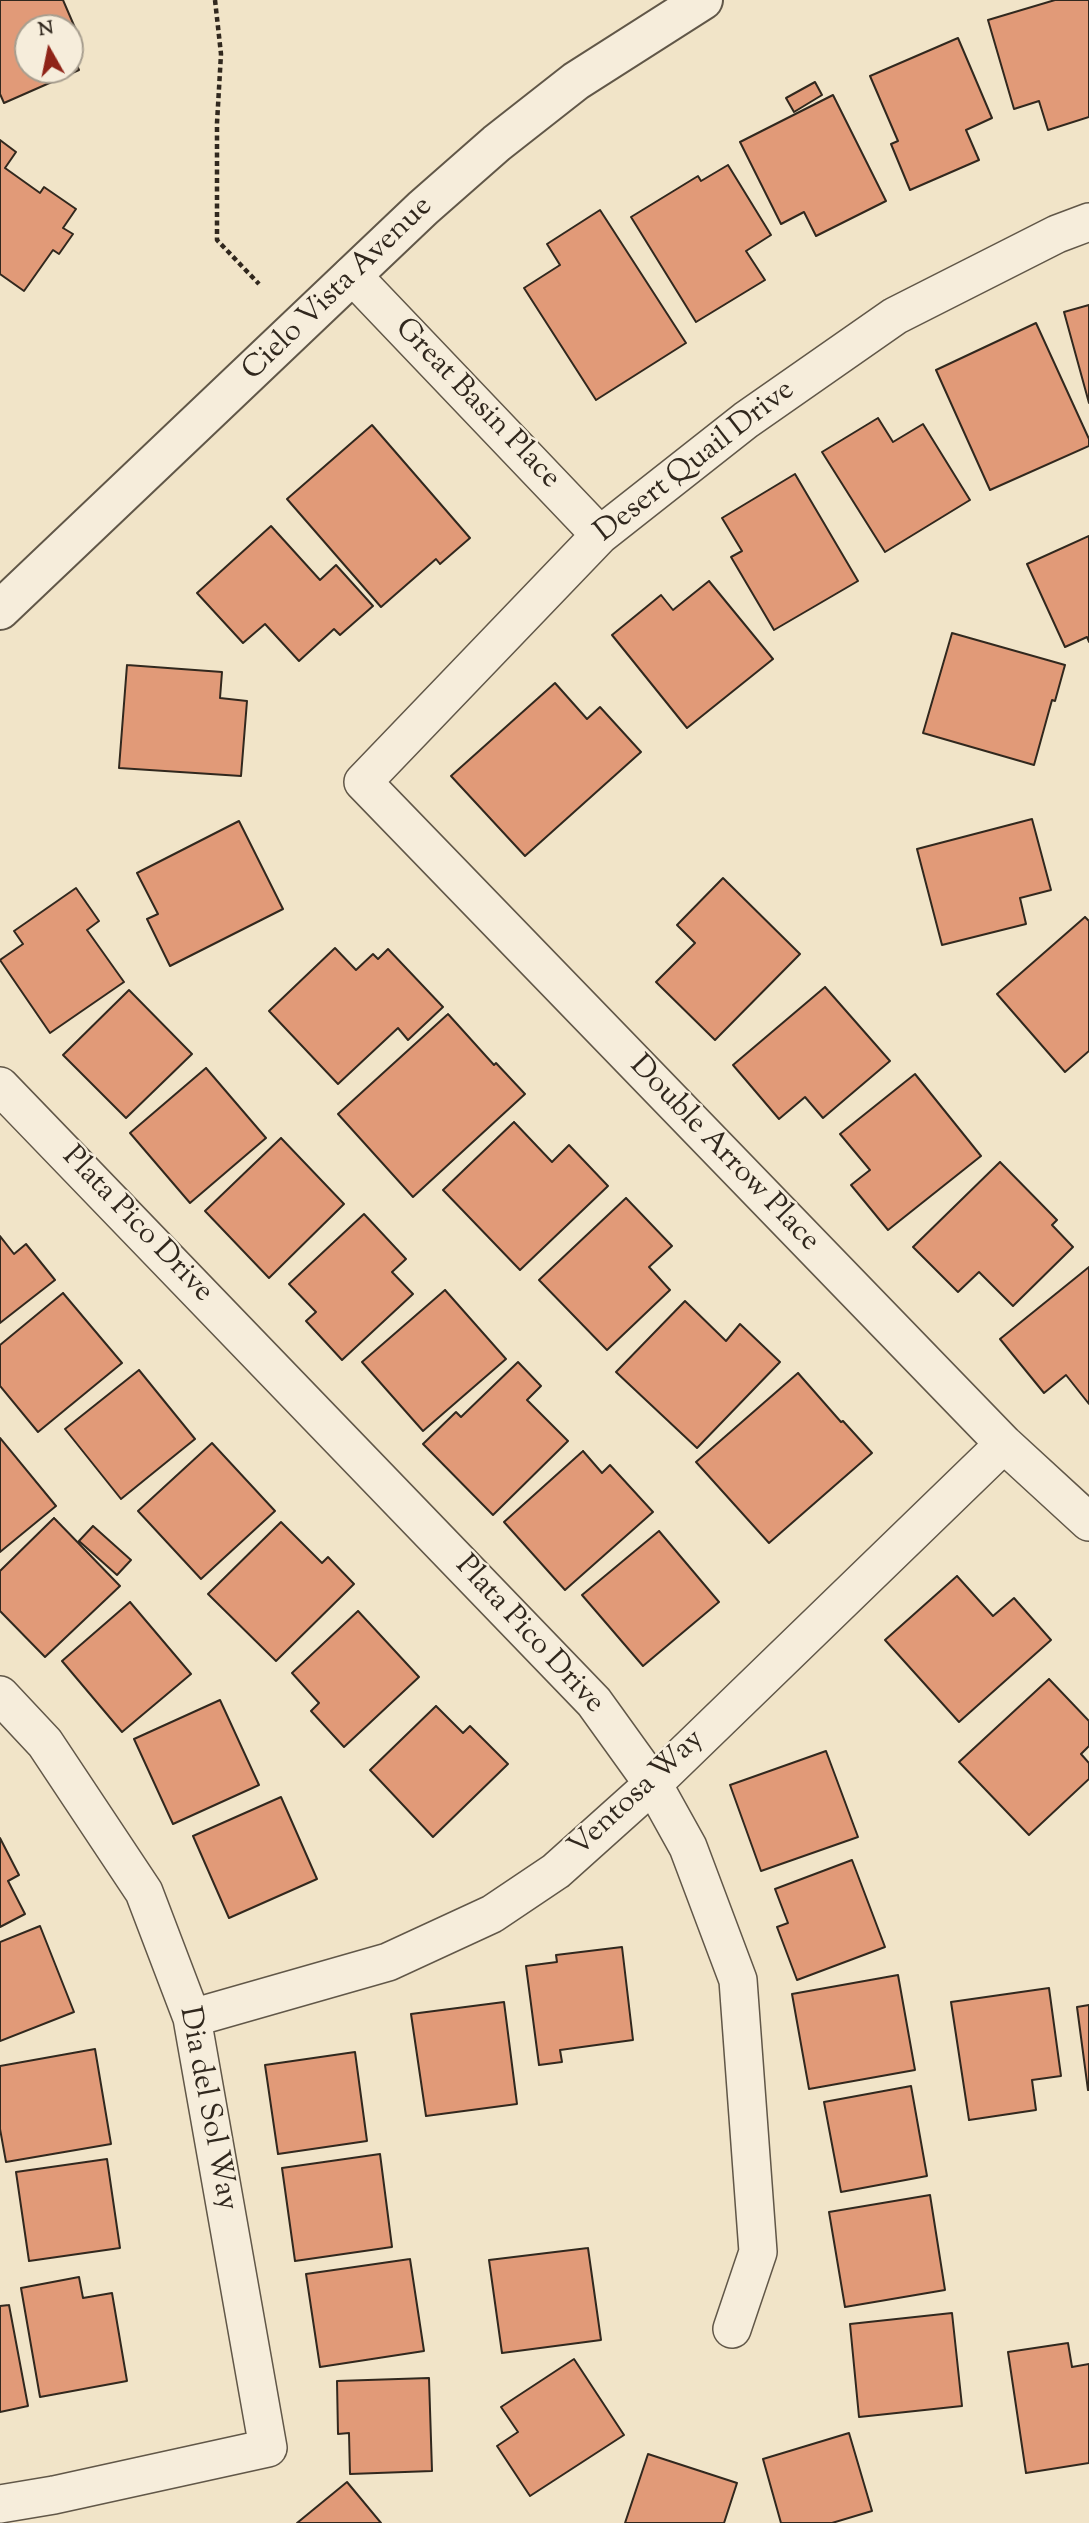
<!DOCTYPE html>
<style>
body{margin:0}
#map{position:relative;width:1089px;height:2523px;overflow:hidden;background:#f1e4c8;font-family:"Sorts Mill Goudy",serif}
canvas{display:block}
.north{position:absolute;left:14px;top:14px;width:70px;height:70px;box-sizing:border-box;background:#f6eddb;border:2px solid #a79e8f;border-radius:50%;rotate:351deg;font-size:19px;font-weight:700;line-height:28px;text-align:center;color:#31281e}
.north::after{content:'';display:block;margin:auto;width:24px;height:32px;background:#8f2418;clip-path:polygon(50% 0,100% 100%,50% 72%,0 100%)}
</style>
<div id="map">
<canvas width="1089" height="2523"></canvas>
<div class="north">N</div>
</div>
<script>
const c = document.querySelector('canvas').getContext('2d');
c.lineJoin = 'round';
function fillPath(path, color) {
  c.fillStyle = color;
  c.fill(path, 'evenodd');
}
function poly(rows) {
  const path = new Path2D();
  for (const r of rows) {
    path.moveTo(r[0], r[1]);
    for (let i = 2; i < r.length; i += 2) path.lineTo(r[i], r[i + 1]);
  }
  return path;
}
function stroke(path, color, width, dash) {
  c.strokeStyle = color;
  c.lineWidth = width;
  c.lineCap = dash ? 'butt' : 'round';
  c.setLineDash(dash || []);
  c.stroke(path);
}
function label(font, color, halo, rows, align = 'center') {
  c.font = font + ' "Sorts Mill Goudy",serif';
  c.lineWidth = 5;
  c.setLineDash([]);
  c.textBaseline = 'middle';
  c.strokeStyle = halo;
  c.fillStyle = color;
  for (const [text, x, y, turn = 0] of rows) {
    c.save();
    c.translate(x, y);
    c.rotate((+turn || 0) * Math.PI / 180);
    c.textAlign = isNaN(turn) ? turn : align;
    if (halo) c.strokeText(text, 0, 0);
    c.fillText(text, 0, 0);
    c.restore();
  }
}
const building = poly([
 [0,0,63,0,82,44,70,49,70,28,28,28,28,70,70,70,70,50,79,70,4,103,0,94,0,0],
 [1055,0,1089,0,1089,117,1048,130,1039,101,1014,109,988,20,1055,0],
 [958,38,992,118,966,130,979,160,910,190,891,144,898,141,870,76,958,38],
 [815,82,822,95,794,112,786,98,815,82],
 [833,95,886,201,816,236,804,212,781,224,740,142,833,95],
 [0,140,16,152,5,168,40,193,44,187,76,209,63,228,73,234,59,254,53,250,24,291,0,274,0,140],
 [728,165,771,235,746,251,765,280,696,322,631,217,698,176,701,181,728,165],
 [600,210,686,343,596,400,524,288,560,265,547,244,600,210],
 [1089,305,1089,403,1064,312,1089,305],
 [1036,323,1089,439,1089,446,990,490,936,370,1036,323],
 [878,418,893,442,923,424,970,500,885,552,822,452,878,418],
 [372,425,470,538,440,564,436,559,381,607,287,499,372,425],
 [795,474,858,581,774,630,731,557,742,551,722,518,795,474],
 [271,526,320,580,336,565,373,606,340,635,334,629,299,661,265,624,243,643,197,593,271,526],
 [1089,536,1089,642,1087,637,1065,647,1027,564,1089,536],
 [709,581,773,659,687,728,612,635,661,595,673,610,709,581],
 [952,633,1065,665,1055,701,1052,700,1034,765,923,733,952,633],
 [127,665,222,672,220,698,247,701,241,776,119,768,127,665],
 [555,683,587,719,600,707,641,752,525,856,451,776,555,683],
 [1032,819,1051,890,1020,898,1026,924,942,945,917,849,1032,819],
 [239,821,283,909,170,966,147,919,158,914,137,873,239,821],
 [723,878,800,954,715,1040,656,982,695,943,677,925,723,878],
 [76,888,99,921,87,930,124,982,50,1033,0,960,23,944,14,931,76,888],
 [1085,917,1089,921,1089,1051,1065,1072,997,994,1085,917],
 [335,948,356,970,373,954,378,959,388,949,443,1007,408,1040,398,1028,338,1084,269,1011,335,948],
 [825,987,890,1061,823,1118,805,1097,779,1119,733,1065,825,987],
 [129,990,192,1054,126,1118,63,1055,129,990],
 [448,1014,494,1065,496,1063,525,1094,413,1197,338,1114,448,1014],
 [206,1068,266,1138,190,1203,130,1133,206,1068],
 [915,1074,981,1156,888,1230,851,1185,870,1170,840,1134,915,1074],
 [514,1122,552,1162,569,1145,608,1186,520,1270,443,1190,514,1122],
 [281,1138,344,1204,269,1278,205,1211,281,1138],
 [1000,1162,1057,1220,1052,1225,1073,1247,1013,1306,979,1272,958,1292,913,1247,1000,1162],
 [626,1198,672,1246,649,1267,670,1290,607,1350,539,1280,626,1198],
 [364,1214,406,1259,392,1272,413,1294,342,1360,306,1321,316,1312,289,1284,364,1214],
 [0,1236,14,1254,26,1244,55,1280,0,1323,0,1236],
 [1089,1267,1089,1404,1066,1375,1044,1393,1000,1339,1089,1267],
 [445,1290,506,1359,423,1431,362,1362,445,1290],
 [63,1293,122,1363,38,1432,0,1386,0,1345,63,1293],
 [685,1301,726,1341,740,1324,780,1362,697,1448,616,1372,685,1301],
 [518,1362,541,1386,527,1400,568,1441,493,1515,423,1444,456,1412,461,1417,518,1362],
 [139,1370,195,1439,121,1499,65,1429,139,1370],
 [798,1373,841,1422,843,1421,872,1453,769,1543,696,1462,798,1373],
 [0,1438,56,1506,0,1552,0,1438],
 [212,1443,275,1511,201,1579,138,1511,212,1443],
 [583,1451,602,1473,610,1465,653,1512,565,1590,504,1522,583,1451],
 [54,1518,120,1586,45,1657,0,1611,0,1571,54,1518],
 [281,1522,322,1563,328,1557,354,1584,276,1661,208,1594,281,1522],
 [93,1526,131,1560,117,1575,79,1541,93,1526],
 [659,1531,719,1602,643,1666,582,1595,659,1531],
 [957,1576,993,1616,1014,1598,1051,1640,959,1722,885,1640,957,1576],
 [130,1602,191,1674,122,1732,62,1661,130,1602],
 [358,1611,419,1677,344,1747,311,1711,319,1703,292,1673,358,1611],
 [1049,1679,1089,1721,1089,1746,1081,1754,1089,1763,1089,1779,1029,1835,959,1762,1049,1679],
 [220,1700,259,1785,173,1824,134,1739,220,1700],
 [436,1706,463,1733,470,1726,508,1764,433,1837,370,1770,436,1706],
 [826,1751,858,1837,761,1871,730,1785,826,1751],
 [281,1797,317,1879,229,1918,193,1836,281,1797],
 [0,1838,19,1875,8,1881,25,1914,0,1927,0,1838],
 [852,1860,885,1947,797,1980,777,1927,788,1923,775,1889,852,1860],
 [40,1926,74,2012,0,2041,0,1942,40,1926],
 [622,1947,633,2040,560,2050,562,2062,539,2065,526,1966,557,1962,556,1955,622,1947],
 [898,1975,915,2070,809,2089,792,1994,898,1975],
 [1049,1988,1061,2076,1032,2080,1036,2110,969,2120,951,2002,1049,1988],
 [504,2002,517,2104,426,2116,411,2014,504,2002],
 [1089,2005,1089,2090,1088,2090,1077,2007,1089,2005],
 [95,2049,111,2144,6,2162,0,2129,0,2066,95,2049],
 [355,2052,367,2141,278,2154,265,2065,355,2052],
 [911,2086,927,2176,841,2192,824,2102,911,2086],
 [380,2154,392,2247,295,2261,282,2168,380,2154],
 [107,2159,120,2248,29,2261,16,2172,107,2159],
 [930,2195,945,2290,845,2307,829,2212,930,2195],
 [588,2248,601,2340,502,2353,489,2260,588,2248],
 [410,2259,424,2351,320,2367,306,2274,410,2259],
 [79,2277,83,2298,112,2293,127,2381,40,2397,21,2288,79,2277],
 [9,2305,28,2406,0,2412,0,2306,9,2305],
 [952,2313,962,2406,859,2417,850,2324,952,2313],
 [1068,2343,1072,2367,1089,2364,1089,2463,1026,2473,1008,2352,1068,2343],
 [574,2359,624,2435,530,2496,497,2446,518,2432,501,2407,574,2359],
 [429,2378,432,2471,350,2474,349,2433,338,2434,337,2381,429,2378],
 [849,2433,872,2511,832,2523,781,2523,763,2459,849,2433],
 [648,2454,737,2483,724,2523,625,2523,648,2454],
 [347,2482,381,2523,297,2523,347,2482]
]);
fillPath(building, '#e19a78');
stroke(building, '#31281e', 2);
const minor = poly([
 [1089,222,1057,234,895,316,746,420,600,535,363,782,1004,1444,1089,1522],
 [352,275,600,535],
 [0,1086,594,1702,653,1784,688,1847,738,1980,758,2252,732,2329],
 [0,1695,45,1743,144,1892,192,2018,268,2448,54,2495,0,2504],
 [192,2018,388,1962,492,1914,556,1871,653,1784,1004,1444]
]);
const tertiary = poly([
 [0,610,423,208,497,143,576,81,703,0]
]);
stroke(minor, '#615748', 40);
stroke(tertiary, '#615748', 42);
stroke(poly([
 [215,0,221,54,217,123,217,240,259,284]
]), '#31281e', 4.5, [5, 3.5]);
stroke(minor, '#f6eddb', 37);
stroke(tertiary, '#f6eddb', 38);
label('30px', '#31281e', '#f6eddb', [
 ["Cielo Vista Avenue",339,290,-44],
 ["Great Basin Place",476,405,46],
 ["Desert Quail Drive",696,463,-38],
 ["Double Arrow Place",723,1155,46],
 ["Plata Pico Drive",136,1226,46],
 ["Plata Pico Drive",528,1636,47],
 ["Ventosa Way",638,1795,-43],
 ["Dia del Sol Way",206,2109,79]
]);
</script>
